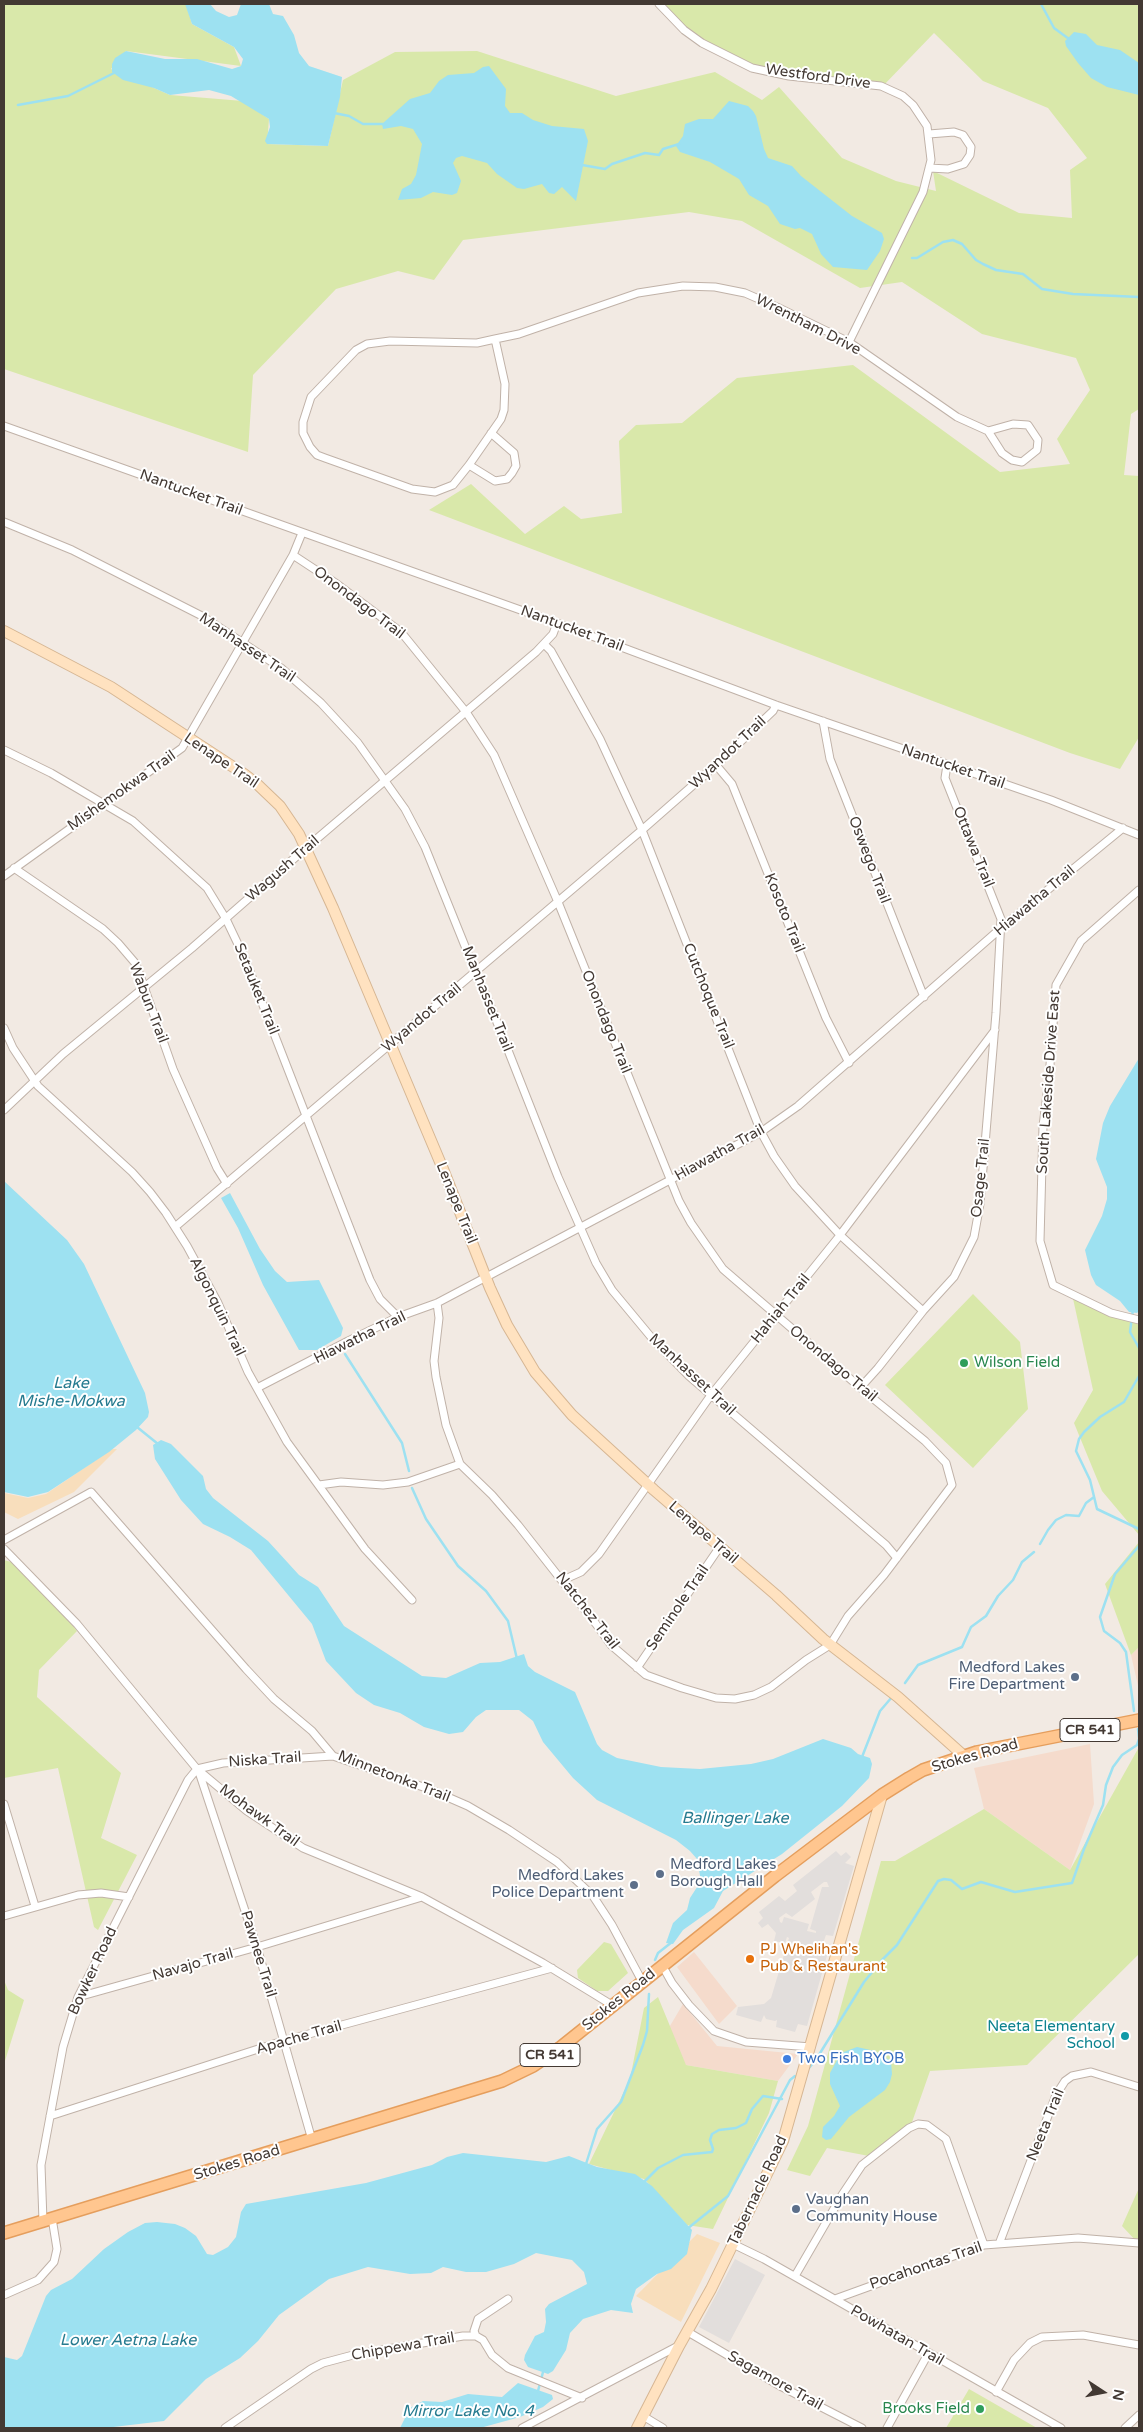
<!DOCTYPE html>
<style>
body{margin:0}
#map{position:relative;width:1143px;height:2432px;overflow:hidden;background:#f2eae3;font-family:"Varela Round",sans-serif}
canvas{display:block}
.frame{position:absolute;inset:0;border:5px solid #433933;pointer-events:none}
.north{position:absolute;left:1078px;top:2367px;width:50px;height:50px;-webkit-text-stroke:4px #fff;paint-order:stroke;rotate:101deg;font-size:14px;font-weight:700;line-height:20px;text-align:center;color:#433933}
.north::after{content:'';display:block;margin:auto;width:18px;height:22px;background:#433933;clip-path:polygon(50% 0,100% 100%,50% 72%,0 100%)}
</style>
<div id="map">
<canvas width="1143" height="2432"></canvas>
<div class="frame"></div>
<div class="north">N</div>
</div>
<script>
const c = document.querySelector('canvas').getContext('2d');
c.lineJoin = 'round';
function fillPath(path, color) {
  c.fillStyle = color;
  c.fill(path, 'evenodd');
}
function poly(rows) {
  const path = new Path2D();
  for (const r of rows) {
    path.moveTo(r[0], r[1]);
    for (let i = 2; i < r.length; i += 2) path.lineTo(r[i], r[i + 1]);
  }
  return path;
}
function stroke(path, color, width, dash) {
  c.strokeStyle = color;
  c.lineWidth = width;
  c.lineCap = dash ? 'butt' : 'round';
  c.setLineDash(dash || []);
  c.stroke(path);
}
function label(font, color, halo, rows, align = 'center') {
  c.font = font + ' "Varela Round",sans-serif';
  c.lineWidth = 4;
  c.setLineDash([]);
  c.textBaseline = 'middle';
  c.strokeStyle = halo;
  c.fillStyle = color;
  for (const [text, x, y, turn = 0] of rows) {
    c.save();
    c.translate(x, y);
    c.rotate((+turn || 0) * Math.PI / 180);
    c.textAlign = isNaN(turn) ? turn : align;
    if (halo) c.strokeText(text, 0, 0);
    c.fillText(text, 0, 0);
    c.restore();
  }
}
fillPath(poly([
 [1139,1647,1139,1690,1131,1655],
 [1090,1744,1094,1804,1070,1870,984,1809,974,1768],
 [694,1952,737,2006,719,2024,677,1967],
 [683,2004,717,2046,798,2054,778,2081,686,2065,664,2036]
]), '#f5dbcc');
fillPath(poly([
 [4,4,186,4,192,24,234,47,241,66,126,51,111,69,170,95,243,101,269,119,267,144,328,146,343,80,395,52,477,51,616,96,715,72,762,100,779,87,842,158,896,181,936,191,933,171,1019,213,1072,218,1070,170,1087,158,1048,108,983,81,934,33,882,87,764,71,693,38,665,4,1139,4,1139,409,1131,414,1124,475,1139,476,1139,737,1120,769,1070,753,429,510,471,484,525,534,564,506,581,519,622,513,619,441,636,425,682,423,737,378,853,365,1000,472,1070,464,1057,439,1090,390,1076,358,982,334,902,282,860,288,742,221,689,212,463,240,434,280,398,271,336,289,253,375,248,452,4,369],
 [973,1294,1020,1342,1028,1409,973,1468,885,1385],
 [1072,1294,1139,1325,1139,1535,1102,1491,1074,1423,1093,1390],
 [1139,1542,1139,1647,1131,1655,1105,1584],
 [4,1560,25,1566,77,1631,39,1670,37,1697,121,1773,101,1838,137,1855,98,1930,94,1927,58,1768,4,1778],
 [1139,1747,1139,1954,1027,2065,930,2071,911,2125,869,2156,827,2148,810,2176,787,2170,808,2126,881,1861,895,1861,984,1809,1070,1870],
 [604,1942,611,1944,628,1973,608,1991,597,1991,578,1978,577,1970],
 [4,1980,8,1990,24,2000,4,2064],
 [658,1997,686,2065,778,2081,769,2113,713,2229,687,2225,644,2179,589,2164,630,2079,644,2008],
 [1139,2188,1139,2240,1137,2242,1122,2226],
 [969,2389,1037,2428,946,2428]
]), '#d9e8aa');
fillPath(poly([
 [112,1449,117,1449,74,1492,18,1519,4,1512,4,1493,28,1498,46,1494],
 [697,2234,720,2243,681,2322,636,2296]
]), '#f8debc');
fillPath(poly([
 [836,1851,841,1856,846,1852,851,1857,845,1863,854,1866,833,1936,826,1935,821,1949,828,1952,807,2026,798,2024,795,2032,776,2027,777,2020,775,2021,766,2019,764,2015,761,2022,736,2015,738,2007,764,2004,771,1998,789,1938,787,1937,785,1943,774,1941,776,1933,768,1924,762,1928,758,1923,763,1918,759,1912,779,1896,785,1901,797,1891,793,1885],
 [824,1882,827,1882,829,1887,822,1887,810,1929,816,1931,816,1933,807,1931,809,1924,784,1917,782,1923,780,1922,779,1918,786,1913,792,1917,815,1899,811,1892],
 [735,2259,765,2275,729,2343,699,2327]
]), '#e2dedc');
fillPath(poly([
 [185,4,210,4,216,11,229,17,237,15,241,4,269,4,273,14,283,16,294,35,299,53,309,66,342,77,340,97,328,146,267,144,265,141,270,127,269,119,231,96,209,90,170,95,154,88,123,80,112,72,112,64,115,58,126,51,165,59,197,59,232,69,241,66,243,59,234,47,192,24],
 [1074,32,1086,34,1097,45,1120,50,1139,63,1139,95,1107,87,1091,78,1078,63,1066,46,1065,41],
 [489,66,506,89,505,106,510,113,522,113,533,120,552,126,584,129,588,141,576,201,562,187,554,194,549,193,542,184,524,189,517,188,497,174,487,163,462,156,456,158,453,163,461,181,457,193,452,195,433,192,421,198,398,200,402,189,411,184,416,175,422,144,413,129,401,126,383,129,382,124,410,99,430,93,439,81,448,75,474,73,483,67],
 [729,101,748,106,753,111,756,116,764,149,768,158,792,166,801,176,852,216,882,233,884,239,880,251,867,270,833,267,821,254,812,234,800,228,795,229,780,224,768,206,749,195,739,179,710,162,680,152,676,146,683,136,685,124,699,119,713,119],
 [1139,1058,1139,1311,1137,1313,1129,1312,1120,1301,1096,1285,1091,1275,1085,1250,1102,1216,1107,1199,1107,1187,1096,1159,1103,1123,1110,1106],
 [4,1181,67,1240,84,1264,145,1393,149,1412,148,1417,136,1430,109,1452,48,1492,28,1497,4,1492],
 [230,1193,260,1249,275,1271,287,1282,319,1280,343,1328,341,1336,317,1350,299,1350,263,1285,238,1228,221,1198],
 [161,1440,171,1444,203,1476,206,1489,213,1498,268,1541,299,1575,318,1587,344,1626,422,1676,446,1678,480,1663,500,1662,524,1654,528,1666,535,1672,575,1692,597,1744,602,1750,617,1758,661,1767,700,1769,751,1764,773,1759,823,1739,851,1748,858,1754,870,1758,872,1764,869,1778,842,1806,782,1854,723,1891,714,1908,683,1930,673,1944,666,1943,673,1923,687,1910,690,1898,701,1881,697,1859,690,1851,676,1840,597,1800,573,1778,543,1742,533,1721,519,1710,486,1710,476,1717,463,1732,449,1734,424,1727,400,1713,374,1705,356,1693,326,1661,312,1624,251,1550,230,1537,203,1524,181,1500,155,1459,153,1445],
 [857,2047,875,2051,891,2061,892,2074,890,2082,885,2090,849,2117,831,2139,826,2140,822,2137,823,2127,834,2116,840,2106,830,2084,830,2073,841,2053],
 [463,2153,546,2162,569,2156,597,2167,635,2174,652,2186,692,2230,687,2254,671,2269,657,2274,636,2289,631,2304,633,2313,611,2310,583,2319,570,2333,566,2350,553,2371,548,2374,528,2367,524,2360,525,2355,535,2336,544,2332,546,2322,545,2309,549,2304,587,2284,584,2272,572,2260,536,2253,514,2264,486,2272,466,2272,443,2267,431,2273,410,2274,368,2267,329,2279,279,2315,258,2341,240,2358,206,2379,164,2421,105,2428,4,2428,4,2357,17,2360,22,2356,46,2296,51,2290,72,2279,104,2249,128,2232,145,2223,157,2222,175,2224,185,2228,196,2236,207,2254,213,2255,228,2247,236,2237,241,2212,246,2204,366,2183,432,2165,447,2157],
 [518,2383,552,2395,553,2399,543,2407,520,2417,480,2428,400,2428,410,2408,423,2401,442,2402,468,2394,502,2397]
]), '#9de1f1');
stroke(poly([
 [1041,4,1054,28,1069,39],
 [18,105,68,96,114,73],
 [334,113,349,116,363,124,383,124],
 [582,165,605,169,612,164,645,153,659,155,663,149,679,144],
 [912,258,917,258,943,242,953,240,962,244,976,260,983,264,996,270,1023,274,1042,289,1073,294,1139,297],
 [1133,1309,1130,1332,1139,1348],
 [345,1354,402,1443,409,1471],
 [1139,1376,1124,1402,1100,1417,1084,1432,1079,1439,1076,1451,1090,1480,1097,1509,1139,1529],
 [137,1427,158,1444],
 [412,1488,426,1519,458,1566,486,1591,508,1621,517,1659],
 [1040,1544,1048,1530,1056,1520,1066,1515,1079,1516,1086,1503,1094,1497],
 [905,1683,918,1665,962,1647,971,1627,986,1616,998,1596,1013,1580,1022,1562,1034,1552],
 [1134,1711,1126,1652,1120,1643,1104,1631,1100,1617,1115,1574,1139,1546],
 [1138,1729,1139,1738],
 [862,1757,880,1711,892,1697],
 [655,1960,658,1953,672,1942],
 [809,2068,817,2058,864,1982,882,1960,897,1945,938,1881,944,1879,951,1880,962,1889,981,1882,1015,1892,1072,1883,1084,1849,1103,1805,1106,1785,1113,1767,1122,1755,1137,1745,1139,1739],
 [586,2164,597,2129,621,2102,643,2045,647,2031,649,1994],
 [643,2183,658,2168,683,2155,712,2152,713,2149,710,2140,712,2134,719,2130,736,2128,746,2123,752,2109,763,2096,782,2099],
 [687,2229,728,2196,790,2080,795,2076],
 [538,2391,543,2372]
]), '#9de1f1', 2.5);
const street = poly([
 [659,4,684,30,702,43,752,68,789,76,881,86,903,96,913,105,927,126,931,160,923,192,849,342],
 [929,134,954,132,963,135,971,147,970,155,964,164,948,169,929,168],
 [495,339,505,384,504,410,501,419,469,465,453,485,435,492,412,489,325,458,317,455,310,447,303,433,303,422,311,397,356,350,367,344,390,341,477,343,495,339,519,334,638,293,683,286,715,287,745,293,777,307,849,342,957,417,988,431,1002,453,1012,460,1022,462,1037,450,1038,440,1028,425,1013,424,988,431],
 [4,426,557,623,776,705,1051,800,1139,835],
 [469,465,495,481,507,479,512,473,516,466,514,453,491,433],
 [4,522,72,550,202,616,281,668,321,703,358,743,405,809,425,847,471,961,487,997,558,1177,596,1263,612,1290,651,1337,689,1376,886,1545,897,1558],
 [293,555,337,584,401,632,466,712,494,755,558,902,679,1201,691,1223,723,1269,870,1396,925,1441,946,1463,952,1485,884,1575,848,1616,830,1645,806,1660,771,1687,754,1695,735,1699,716,1698,682,1688,646,1675,611,1645,596,1624,518,1525,492,1495,460,1464,446,1425,436,1377,434,1361,439,1318,437,1303],
 [544,644,551,651,600,739,642,830,761,1132,774,1156,795,1186,840,1235,923,1311],
 [823,721,830,759,924,997],
 [4,750,51,773,133,821,207,888,226,919,245,959,370,1280,380,1299,398,1317],
 [716,765,732,784,826,1018,849,1063],
 [14,868,103,929,118,943,136,964,173,1069,217,1168,227,1184],
 [4,876,182,748,293,555,302,533],
 [1139,890,1081,941,1056,985,1049,1078,1043,1126,1040,1241,1053,1285,1111,1313,1139,1320],
 [4,1028,13,1048,38,1086,132,1172,150,1192,166,1213,187,1246,218,1303,248,1372,287,1442,365,1549,412,1600],
 [4,1110,63,1054,192,948,306,848,536,652,553,634,557,623],
 [175,1227,642,830,716,765,773,711,776,705],
 [257,1388,348,1341,398,1317,437,1303,761,1132,798,1106,1000,929,1123,828],
 [860,1388,878,1368,923,1311,954,1277,974,1237,980,1204,996,1013,1001,919,945,778,947,765],
 [319,1485,341,1482,383,1485,408,1482,460,1464],
 [4,1540,91,1492,246,1669,274,1699,312,1731,333,1756,429,1789,468,1806,509,1830,557,1862,593,1896,612,1925,642,1981],
 [4,1549,77,1624,197,1769,247,1811,303,1848,422,1897,543,1963,612,2005],
 [563,1580,581,1572,599,1554,711,1395,837,1239,995,1030],
 [637,1668,719,1548],
 [197,1769,223,1763,333,1756],
 [198,1769,257,1947,312,2140],
 [4,1804,35,1906],
 [4,1916,78,1895,101,1893,129,1897],
 [662,1965,672,1983,689,2005,714,2031,746,2042,811,2047],
 [78,1997,257,1947,422,1897],
 [50,2116,283,2041,552,1968],
 [43,2221,41,2165,63,2047,78,1997,188,1780,197,1769],
 [733,2244,764,2259,1061,2428],
 [999,2244,1056,2095,1065,2081,1072,2076,1091,2072,1139,2087],
 [795,2276,842,2195,862,2165,909,2128,918,2124,927,2125,946,2139,984,2245],
 [4,2295,38,2280,54,2262,57,2249,52,2218],
 [835,2299,984,2245,1078,2238,1139,2243],
 [688,2332,782,2387,862,2428],
 [476,2336,474,2331,478,2319,508,2299],
 [996,2392,1014,2360,1030,2343,1042,2337,1083,2335,1139,2345],
 [643,2416,663,2428],
 [225,2428,311,2369,323,2363,353,2355,463,2336,476,2336,483,2340,492,2355,508,2368,582,2398],
 [522,2428,678,2346],
 [887,2428,928,2354],
 [1125,2428,1139,2415]
]);
const secondary = poly([
 [4,631,111,687,244,774,257,784,280,806,299,834,333,908,443,1169,490,1288,507,1325,535,1372,572,1415,654,1490,776,1595,823,1639,898,1697,964,1756],
 [637,2428,679,2346,711,2289,783,2141,882,1795]
]);
const primary = poly([
 [4,2233,502,2081,533,2066,561,2047,775,1876,882,1795,909,1778,923,1770,977,1752,1139,1720]
]);
stroke(street, '#c0b2a8', 9);
stroke(secondary, '#d6b693', 12);
stroke(primary, '#e59e5d', 14);
stroke(street, '#fff', 7);
stroke(secondary, '#ffe2c0', 10);
stroke(primary, '#ffc68f', 11);
for (const [x, y, r, color] of [
 [964,1363,5,"#2e9e5b"],
 [1075,1677,5,"#5c6f8a"],
 [660,1874,5,"#5c6f8a"],
 [634,1885,5,"#5c6f8a"],
 [750,1959,5,"#e8710a"],
 [1125,2036,5,"#0f9aa8"],
 [787,2059,5,"#3f7fe0"],
 [796,2209,5,"#5c6f8a"],
 [980,2409,5,"#2e9e5b"]
]) {
  const dot = new Path2D();
  dot.arc(x, y, r, 0, 2 * Math.PI);
  c.fillStyle = color;
  c.fill(dot);
  stroke(dot, '#fff', 2);
}
for (const [x, y, w] of [
 [1090,1730,60],
 [550,2055,60]
]) {
  const box = new Path2D();
  box.roundRect(x - w / 2, y - 11.5, w, 23, 4);
  c.fillStyle = '#fff';
  c.fill(box);
  stroke(box, '#433933', 1);
}
label('bold 14px', '#433933', null, [
 ["CR 541",1090,1730],
 ["CR 541",550,2055]
]);
label('15px', '#433933', '#fff', [
 ["Westford Drive",818,77,8],
 ["Wrentham Drive",808,325,27],
 ["Nantucket Trail",191,493,20],
 ["Onondago Trail",359,603,37],
 ["Nantucket Trail",572,629,20],
 ["Manhasset Trail",247,648,34],
 ["Wyandot Trail",728,753,-43],
 ["Lenape Trail",221,761,34],
 ["Nantucket Trail",953,767,19],
 ["Mishemokwa Trail",122,791,-35],
 ["Ottawa Trail",973,847,68],
 ["Oswego Trail",869,860,69],
 ["Wagush Trail",283,869,-41],
 ["Hiawatha Trail",1035,901,-40],
 ["Kosoto Trail",784,913,68],
 ["Setauket Trail",256,989,68],
 ["Cutchoque Trail",708,996,68],
 ["Manhasset Trail",487,999,68],
 ["Wabun Trail",148,1003,69],
 ["Wyandot Trail",422,1018,-40],
 ["Onondago Trail",606,1022,68],
 ["South Lakeside Drive East",1049,1082,-86],
 ["Hiawatha Trail",720,1153,-29],
 ["Osage Trail",981,1178,-84],
 ["Lenape Trail",456,1203,68],
 ["Algonquin Trail",217,1307,64],
 ["Hahiah Trail",781,1309,-51],
 ["Hiawatha Trail",360,1338,-26],
 ["Onondago Trail",833,1364,40],
 ["Manhasset Trail",692,1375,43],
 ["Lenape Trail",703,1533,41],
 ["Seminole Trail",678,1608,-56],
 ["Natchez Trail",587,1611,52],
 ["Stokes Road",975,1756,-16],
 ["Niska Trail",265,1760,-4],
 ["Minnetonka Trail",394,1777,21],
 ["Mohawk Trail",259,1816,36],
 ["Pawnee Trail",258,1954,73],
 ["Navajo Trail",193,1965,-16],
 ["Bowker Road",93,1971,-65],
 ["Stokes Road",619,2000,-39],
 ["Apache Trail",299,2038,-16],
 ["Neeta Trail",1046,2125,-68],
 ["Stokes Road",237,2163,-17],
 ["Tabernacle Road",758,2191,-65],
 ["Pocahontas Trail",926,2266,-19],
 ["Powhatan Trail",897,2336,30],
 ["Chippewa Trail",403,2347,-10],
 ["Sagamore Trail",775,2381,29]
]);
label('15px', '#27864d', '#fff', [
 ["Wilson Field",974,1363],
 ["Brooks Field",970,2409,"right"]
], 'left');
label('15px', '#4e5e75', '#fff', [
 ["Medford Lakes",1065,1668],
 ["Fire Department",1065,1685],
 ["Medford Lakes",670,1865,"left"],
 ["Borough Hall",670,1882,"left"],
 ["Medford Lakes",624,1876],
 ["Police Department",624,1893],
 ["Vaughan",806,2200,"left"],
 ["Community House",806,2217,"left"]
], 'right');
label('15px', '#c56008', '#fff', [
 ["PJ Whelihan's",760,1950],
 ["Pub & Restaurant",760,1967]
], 'left');
label('15px', '#0d838f', '#fff', [
 ["Neeta Elementary",1115,2027],
 ["School",1115,2044]
], 'right');
label('15px', '#366cbe', '#fff', [
 ["Two Fish BYOB",797,2059]
], 'left');
label('italic 16px', '#267b90', '#fff', [
 ["Lake",71,1384],
 ["Mishe-Mokwa",71,1402],
 ["Ballinger Lake",735,1819],
 ["Lower Aetna Lake",128,2341],
 ["Mirror Lake No. 4",468,2412]
]);
</script>
